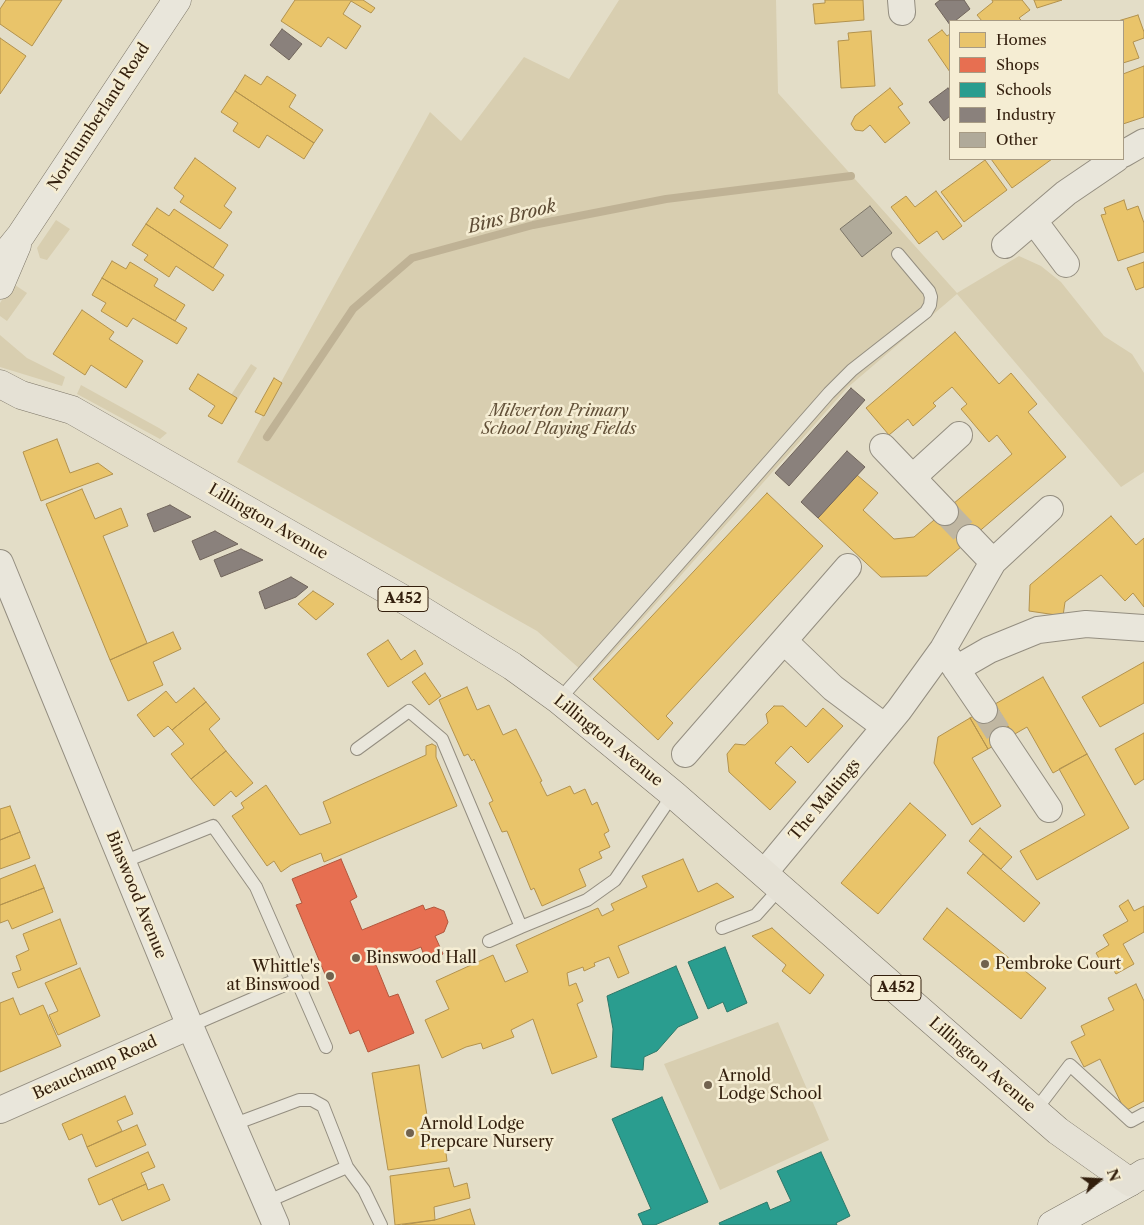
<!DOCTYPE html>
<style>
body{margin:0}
#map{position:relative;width:1144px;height:1225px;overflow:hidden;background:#e3ddc7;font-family:"Libre Caslon Text",serif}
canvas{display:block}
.legend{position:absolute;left:949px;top:20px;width:175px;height:140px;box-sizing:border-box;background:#f5edd3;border:1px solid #a79b84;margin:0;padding:6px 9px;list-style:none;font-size:15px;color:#331f0d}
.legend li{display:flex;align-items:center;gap:10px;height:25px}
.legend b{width:25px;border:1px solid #a79b84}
.north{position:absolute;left:1074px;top:1155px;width:50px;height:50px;-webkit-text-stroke:4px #f5edd3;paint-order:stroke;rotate:71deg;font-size:14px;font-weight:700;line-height:20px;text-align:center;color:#331f0d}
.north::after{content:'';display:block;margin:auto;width:18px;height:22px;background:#331f0d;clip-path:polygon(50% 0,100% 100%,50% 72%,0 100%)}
</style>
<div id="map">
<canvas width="1144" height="1225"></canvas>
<ul class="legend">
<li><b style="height:14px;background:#e9c46a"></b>Homes</li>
<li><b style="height:14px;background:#e76f51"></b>Shops</li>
<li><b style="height:14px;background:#2a9d8f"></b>Schools</li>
<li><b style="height:14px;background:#8a817c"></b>Industry</li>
<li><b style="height:14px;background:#b0aa9a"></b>Other</li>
</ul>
<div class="north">N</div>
</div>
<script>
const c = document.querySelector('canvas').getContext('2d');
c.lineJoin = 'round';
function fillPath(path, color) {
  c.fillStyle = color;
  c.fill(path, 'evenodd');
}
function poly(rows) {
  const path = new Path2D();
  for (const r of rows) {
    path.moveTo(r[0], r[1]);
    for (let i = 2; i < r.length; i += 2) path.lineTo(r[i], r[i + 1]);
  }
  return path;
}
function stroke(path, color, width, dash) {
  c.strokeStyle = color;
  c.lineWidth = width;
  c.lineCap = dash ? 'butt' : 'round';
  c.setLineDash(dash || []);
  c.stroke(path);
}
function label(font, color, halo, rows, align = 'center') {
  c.font = font + ' "Libre Caslon Text",serif';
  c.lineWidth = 5;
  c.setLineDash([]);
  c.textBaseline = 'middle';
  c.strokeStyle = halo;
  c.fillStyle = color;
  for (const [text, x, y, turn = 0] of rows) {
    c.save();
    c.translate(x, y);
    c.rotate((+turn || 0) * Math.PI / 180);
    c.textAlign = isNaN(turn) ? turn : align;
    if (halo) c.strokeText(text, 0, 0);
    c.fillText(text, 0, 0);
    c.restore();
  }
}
fillPath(poly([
 [619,0,776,0,778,93,957,293,1019,256,1041,266,1061,282,1104,336,1132,354,1144,373,1144,472,1121,487,957,294,847,388,590,678,537,631,237,462,430,112,461,141,524,57,569,79],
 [56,220,70,229,47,260,40,258,37,248],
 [15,285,27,293,7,321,0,316,0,303,11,286],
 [0,335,27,358,65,377,62,386,0,367],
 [251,364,257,368,228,414,231,395],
 [81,385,159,428,167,433,160,439,77,394],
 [778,1022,829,1140,720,1190,664,1064]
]), '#d8ceb0');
const homes = poly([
 [6,0,62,0,32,46,0,24,0,9,6,0],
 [295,0,363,0,375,8,371,13,351,1,343,14,361,26,346,49,328,37,321,47,281,21,295,0],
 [825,0,863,0,864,20,815,24,813,4,825,3,825,0],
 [992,0,1022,0,1030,10,1019,18,1022,21,982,21,977,15,993,2,992,0],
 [1034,0,1062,0,1037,8,1034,0],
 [1138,15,1144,32,1144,38,1133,42,1139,58,1123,63,1123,21,1118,21,1138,15],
 [942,30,947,36,950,34,950,72,928,40,942,30],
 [871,31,875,86,841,88,838,41,849,40,848,33,871,31],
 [0,38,26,56,0,94,0,38],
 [1144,66,1144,117,1123,124,1123,74,1144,66],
 [245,75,261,85,267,76,296,95,289,107,323,130,314,143,235,91,245,75],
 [890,88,903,104,898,107,910,123,885,143,870,125,863,131,855,130,851,124,855,116,890,88],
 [235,91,314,143,304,159,267,135,259,148,233,131,238,123,221,112,235,91],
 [195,158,236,188,224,206,232,212,220,229,180,202,184,196,174,188,195,158],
 [991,159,1052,159,1012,188,991,159],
 [985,160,1007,190,964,222,941,192,985,160],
 [936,191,962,226,943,240,937,231,919,244,891,207,906,196,915,207,936,191],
 [1124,200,1127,210,1138,206,1144,223,1144,252,1118,261,1101,215,1106,214,1104,208,1124,200],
 [157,208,169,216,174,209,228,245,213,268,146,224,157,208],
 [146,224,224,275,213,291,176,266,169,277,144,260,148,255,132,245,146,224],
 [112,261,126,269,130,262,158,279,154,286,185,305,175,321,102,278,112,261],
 [1144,262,1144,287,1136,290,1127,268,1144,262],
 [102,278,187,328,177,344,133,318,127,327,101,311,106,303,92,295,102,278],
 [82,310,114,332,109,339,143,361,126,388,91,365,85,375,53,354,82,310],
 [955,332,999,384,1011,373,1037,404,1028,412,1066,457,927,576,881,577,818,518,857,475,878,493,863,510,894,539,914,537,1012,454,997,435,989,442,961,409,967,404,952,387,933,403,936,406,913,426,908,419,889,435,866,408,955,332],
 [198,374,237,398,222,424,208,416,215,406,189,389,198,374],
 [274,378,282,383,264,416,255,412,274,378],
 [57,439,70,473,98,463,113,474,41,501,23,452,57,439],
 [82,489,95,519,121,508,128,526,103,536,147,643,110,660,46,504,82,489],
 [767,493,823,546,666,716,673,723,658,740,593,679,767,493],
 [1111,516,1136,545,1144,538,1144,607,1133,593,1125,601,1101,575,1065,602,1063,616,1029,611,1030,585,1111,516],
 [313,591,334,604,316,620,298,604,313,591],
 [173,632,181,649,153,662,163,685,128,701,110,660,173,632],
 [388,640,401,660,415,650,423,664,388,687,367,654,388,640],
 [1144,662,1144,703,1100,727,1082,697,1144,662],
 [425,673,441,696,429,705,412,682,425,673],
 [1043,677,1087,754,1053,773,1027,727,1013,735,995,704,1043,677],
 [467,687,477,710,489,705,503,735,516,729,542,781,540,782,547,796,570,786,574,794,585,789,592,805,597,802,609,831,604,834,610,847,599,852,602,858,579,869,586,886,542,906,534,888,531,890,507,831,502,832,489,803,493,801,474,759,472,761,468,754,464,756,439,700,467,687],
 [194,688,206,702,172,730,168,726,154,737,137,715,166,691,176,703,194,688],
 [206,702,220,719,209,729,226,751,191,779,171,754,184,744,172,730,206,702],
 [995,704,1013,735,988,749,970,718,995,704],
 [774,706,783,706,806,727,823,708,843,726,808,763,791,746,775,763,796,782,770,810,729,772,727,754,735,744,745,745,768,723,766,714,774,706],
 [970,718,988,749,972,758,1001,806,972,825,934,763,938,737,970,718],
 [1144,733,1144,779,1135,785,1115,749,1144,733],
 [432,744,436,746,436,757,457,806,324,862,321,853,291,865,281,872,274,861,267,866,232,816,244,808,241,803,266,785,300,835,331,823,323,802,426,755,426,746,432,744],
 [226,751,253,783,236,797,231,791,214,806,191,779,226,751],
 [1087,754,1129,828,1037,880,1020,851,1085,815,1059,769,1087,754],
 [910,803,946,835,878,914,841,883,910,803],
 [10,806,20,832,0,840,0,809,10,806],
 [980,828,1012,857,1001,869,969,841,980,828],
 [20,832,30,858,0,869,0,840,20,832],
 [983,854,1040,903,1024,922,967,873,983,854],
 [683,859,698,892,717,883,734,897,618,946,629,973,618,978,609,957,594,963,595,966,584,971,583,967,567,973,569,986,576,983,583,1001,577,1004,597,1057,552,1074,533,1019,511,1030,514,1037,483,1049,481,1043,466,1047,442,1058,425,1020,449,1009,436,981,493,955,505,982,528,972,516,945,598,908,602,916,614,910,611,904,647,887,642,876,683,859],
 [35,865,44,888,0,905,0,879,35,865],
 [44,888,53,912,12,929,8,920,0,923,0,905,44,888],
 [1128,900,1134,911,1144,906,1144,932,1123,944,1134,964,1116,974,1111,966,1105,969,1096,953,1109,945,1103,935,1128,921,1119,906,1128,900],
 [947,908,1046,988,1021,1019,923,939,947,908],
 [60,919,77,964,18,988,12,973,21,970,16,956,29,950,23,934,60,919],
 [772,928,824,975,810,994,782,971,786,965,752,936,772,928],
 [80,968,100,1016,58,1035,49,1015,58,1011,45,983,80,968],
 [1136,984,1144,1001,1144,1101,1125,1111,1100,1059,1084,1067,1071,1042,1085,1035,1081,1026,1114,1010,1108,998,1136,984],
 [13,998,20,1015,43,1005,61,1046,0,1072,0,1003,13,998],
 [419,1065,432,1147,445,1145,447,1161,388,1170,372,1073,419,1065],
 [125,1096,133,1114,117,1121,122,1131,87,1147,82,1134,69,1140,62,1124,125,1096],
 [137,1125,146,1145,96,1167,87,1147,137,1125],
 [148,1152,155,1167,141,1173,146,1184,99,1205,88,1179,148,1152],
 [449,1168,454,1187,467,1183,470,1198,434,1207,435,1220,395,1225,390,1176,449,1168],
 [146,1184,148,1190,163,1184,170,1200,122,1221,112,1199,146,1184],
 [470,1209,475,1225,402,1225,435,1220,470,1209]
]);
fillPath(homes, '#e9c46a');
stroke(homes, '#b2924e', 1);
const shops = poly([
 [341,859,357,897,350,901,362,930,423,905,425,910,434,907,444,911,448,922,444,932,435,936,443,954,426,961,421,947,376,965,389,997,398,994,414,1033,368,1052,359,1030,350,1034,296,905,302,903,292,879,341,859]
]);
fillPath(shops, '#e76f51');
stroke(shops, '#b1573d', 1);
const schools = poly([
 [725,947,747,1003,727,1012,723,1002,708,1009,688,962,725,947],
 [676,966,698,1018,678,1027,657,1051,644,1057,643,1070,611,1067,613,1029,607,996,676,966],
 [662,1097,708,1202,655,1225,643,1225,638,1214,651,1209,612,1119,662,1097],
 [821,1152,850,1216,836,1223,837,1225,720,1225,719,1223,767,1202,770,1210,791,1201,777,1171,821,1152]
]);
fillPath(schools, '#2a9d8f');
stroke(schools, '#2d7768', 1);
const industry = poly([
 [940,0,964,0,970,9,955,21,950,21,950,25,935,4,940,0],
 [282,29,302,44,289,60,270,45,282,29],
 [948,88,950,91,950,116,944,121,929,102,948,88],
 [851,388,865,400,789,486,775,473,851,388],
 [847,451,865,467,818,518,801,502,847,451],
 [170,505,191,517,154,532,147,514,170,505],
 [215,531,238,544,200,560,192,541,215,531],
 [241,549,263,560,221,577,214,560,241,549],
 [291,577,308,587,296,597,265,609,259,592,291,577]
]);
fillPath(industry, '#8a817c');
stroke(industry, '#70645b', 1);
stroke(poly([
 [267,437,353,309,412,258,533,225,666,199,851,176]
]), '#bfb295', 8);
const building = poly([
 [870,206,892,233,862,257,840,229,870,206]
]);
fillPath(building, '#b0aa9a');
stroke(building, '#7c7567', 1);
stroke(poly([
 [945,512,970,538],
 [984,710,1003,740]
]), '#c0b7a2', 26, [26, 13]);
const lane = poly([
 [559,700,829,393,852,370,926,312,930,305,931,297,929,291,898,254],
 [357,749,409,711,442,739,521,927,587,900,615,880,673,794],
 [123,862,213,826,256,887,326,1047],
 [722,928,756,915,781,887],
 [489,941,521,927],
 [190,1026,296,980],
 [1035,1111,1070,1065,1131,1121,1144,1114],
 [232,1125,299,1100,312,1100,323,1106,347,1167,364,1190,381,1225],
 [266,1202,347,1167]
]);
const street = poly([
 [901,0,902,12],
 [1123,154,1144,142],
 [1034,221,1066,264],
 [1005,245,1066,193,1116,159],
 [883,447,945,512],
 [913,477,959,435],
 [970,538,993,562],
 [0,563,190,1026,276,1225],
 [784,641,833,688,885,727],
 [946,654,984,710],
 [956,669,989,650,1038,630,1086,624,1144,628],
 [1003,740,1049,809],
 [685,754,848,567],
 [764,873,899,710,943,649,993,562,1050,509],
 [0,1110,190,1026]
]);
const secondary = poly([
 [0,261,21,235,177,0],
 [0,285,17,245],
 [1052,1225,1130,1182]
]);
const highway = poly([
 [0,384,21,395,72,410,410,603,512,666,559,700,673,794,1058,1131,1130,1182,1144,1173]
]);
stroke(lane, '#948e80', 14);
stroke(street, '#948e80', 28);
stroke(secondary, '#7c7567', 29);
stroke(highway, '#7c7567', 29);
stroke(lane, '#e9e6db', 12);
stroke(street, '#e9e6db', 26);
stroke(secondary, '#e9e6db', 28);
stroke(highway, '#e5e1d5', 28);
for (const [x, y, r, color] of [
 [356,958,5,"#71624e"],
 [985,964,5,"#71624e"],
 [330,976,5,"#71624e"],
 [708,1085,5,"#71624e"],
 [410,1133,5,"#71624e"]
]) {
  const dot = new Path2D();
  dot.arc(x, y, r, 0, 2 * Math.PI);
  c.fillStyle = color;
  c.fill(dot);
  stroke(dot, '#f5edd3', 2);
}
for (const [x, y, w] of [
 [403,599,50],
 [896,988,50]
]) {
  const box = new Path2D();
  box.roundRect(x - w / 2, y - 12.5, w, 25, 4);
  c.fillStyle = '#f5edd3';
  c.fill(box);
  stroke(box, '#331f0d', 1);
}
label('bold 15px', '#331f0d', null, [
 ["A452",403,599],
 ["A452",896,988]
]);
label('16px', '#331f0d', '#f5edd3', [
 ["Northumberland Road",99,117,-57],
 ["Lillington Avenue",268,522,30],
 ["Lillington Avenue",608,741,39],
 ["The Maltings",825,800,-50],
 ["Binswood Avenue",136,895,68],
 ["Lillington Avenue",982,1065,41],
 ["Beauchamp Road",95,1068,-24]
]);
label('italic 16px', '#625038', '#f5edd3', [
 ["Milverton Primary",559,411],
 ["School Playing Fields",559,429]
]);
label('16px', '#331f0d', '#f5edd3', [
 ["Binswood Hall",366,958],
 ["Pembroke Court",995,964],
 ["Whittle's",320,967,"right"],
 ["at Binswood",320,985,"right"],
 ["Arnold",718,1076],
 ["Lodge School",718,1094],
 ["Arnold Lodge",420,1124],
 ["Prepcare Nursery",420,1142]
], 'left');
label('italic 18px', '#5e4c35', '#f5edd3', [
 ["Bins Brook",512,217,-14]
]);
</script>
